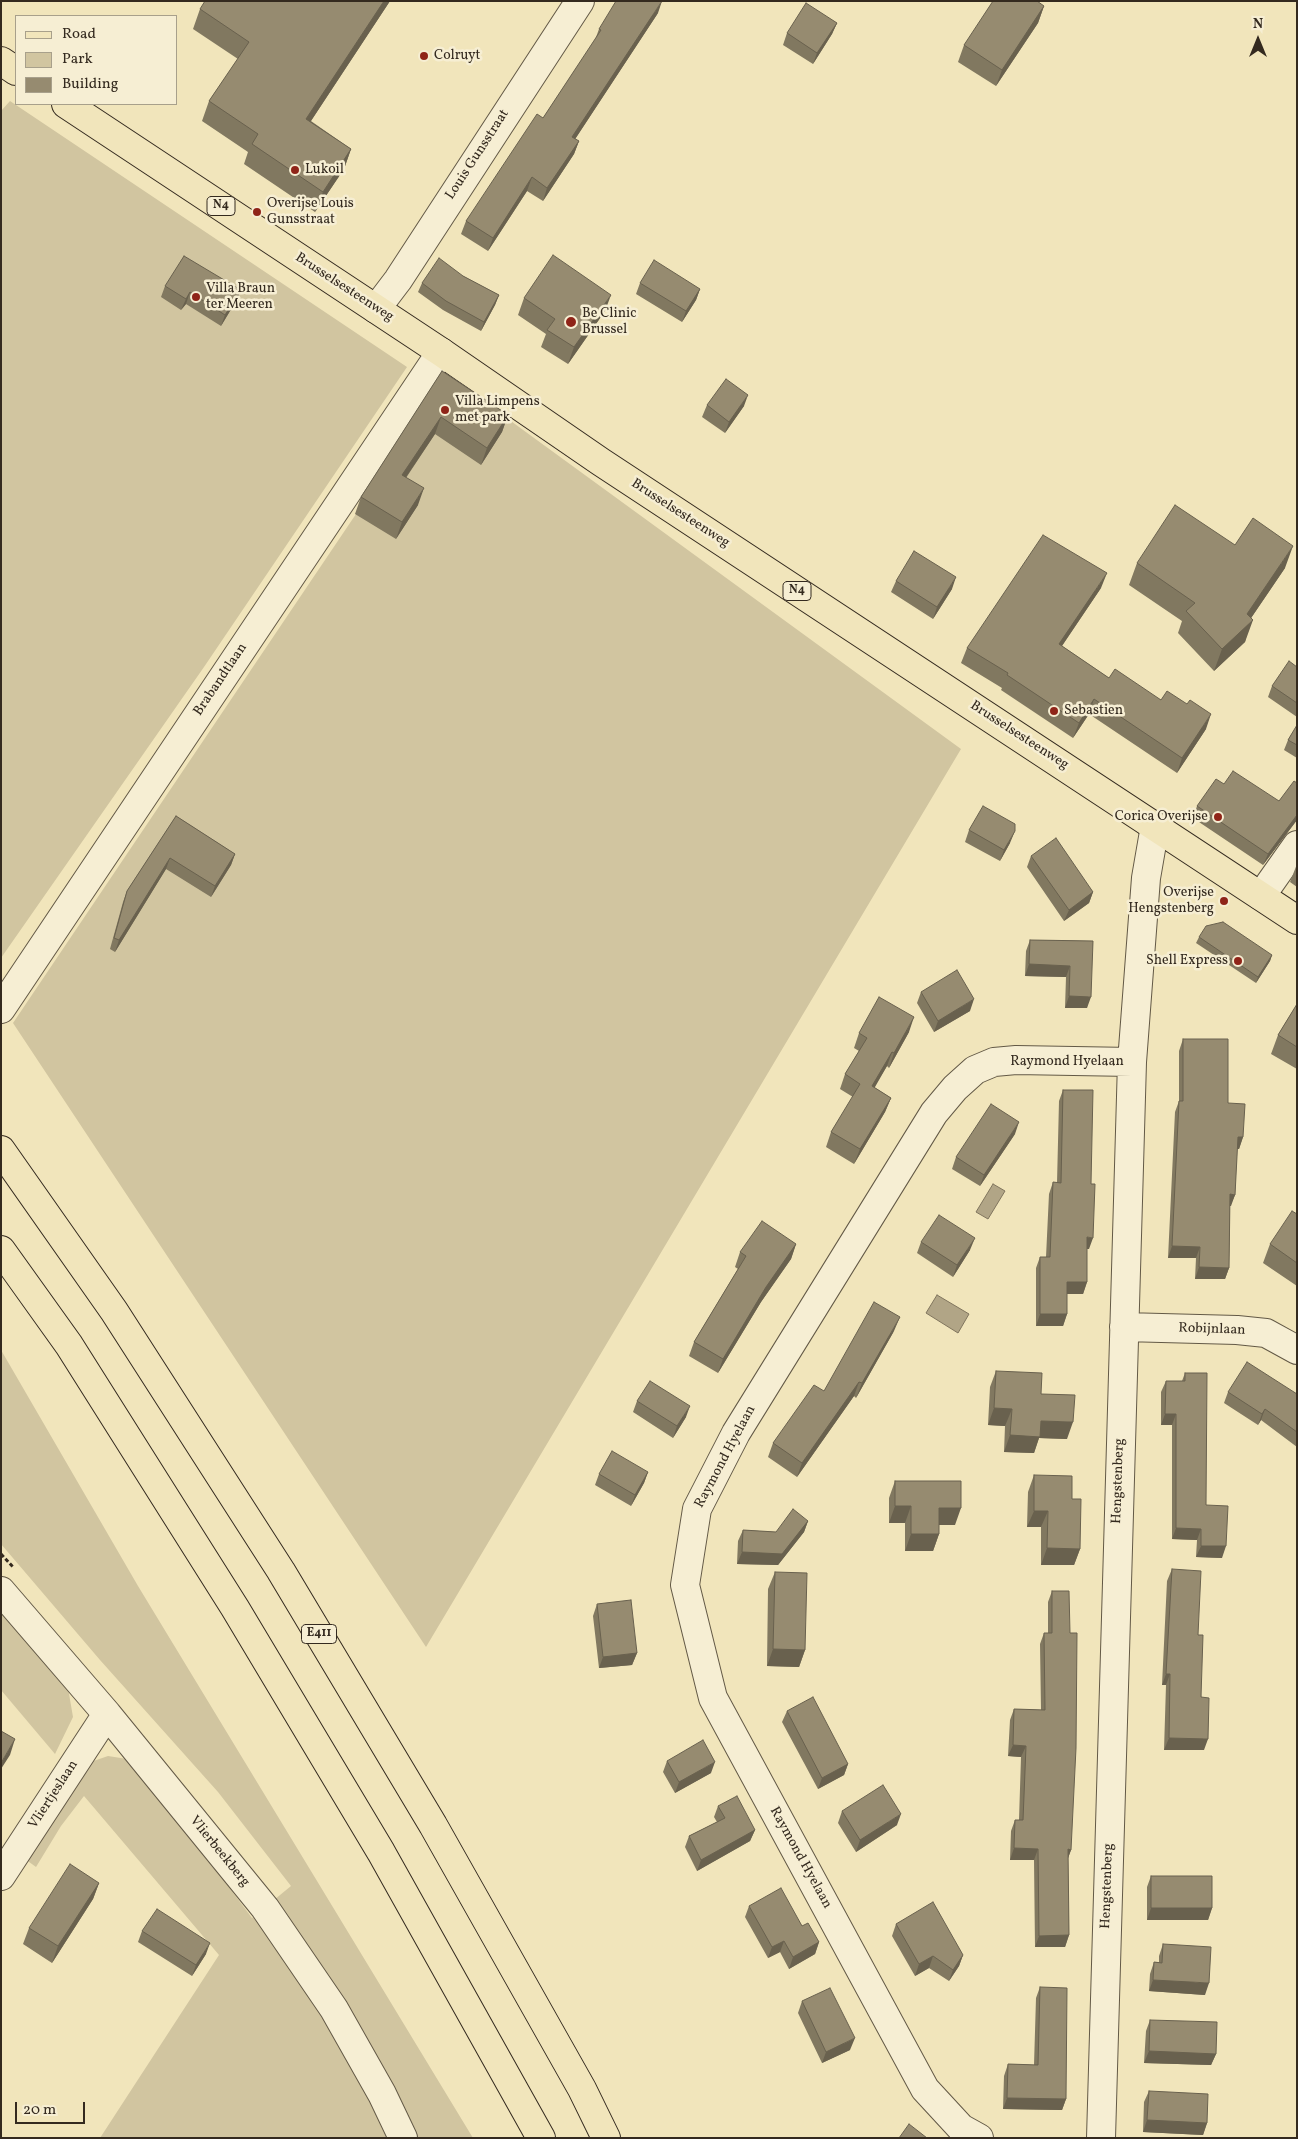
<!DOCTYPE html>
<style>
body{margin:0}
#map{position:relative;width:1298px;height:2139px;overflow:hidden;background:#f1e5bb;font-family:Vollkorn,serif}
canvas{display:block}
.frame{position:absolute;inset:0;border:2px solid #342a1f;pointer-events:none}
.legend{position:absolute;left:15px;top:15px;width:162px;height:90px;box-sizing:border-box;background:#f6eed3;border:1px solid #a8a08b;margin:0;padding:6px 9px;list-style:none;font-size:15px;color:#342a1f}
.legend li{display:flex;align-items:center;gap:10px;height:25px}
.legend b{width:25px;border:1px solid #a8a08b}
.north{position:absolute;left:1233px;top:15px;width:50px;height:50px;-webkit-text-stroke:4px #f6eed3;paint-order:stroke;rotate:0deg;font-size:14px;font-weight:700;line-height:20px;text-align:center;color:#342a1f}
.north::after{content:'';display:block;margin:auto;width:18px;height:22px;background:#342a1f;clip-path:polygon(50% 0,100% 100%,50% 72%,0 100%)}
.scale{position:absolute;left:15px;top:2102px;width:70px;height:22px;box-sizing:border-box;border:2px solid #342a1f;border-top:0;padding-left:6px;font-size:15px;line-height:18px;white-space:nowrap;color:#342a1f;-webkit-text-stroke:4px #f6eed3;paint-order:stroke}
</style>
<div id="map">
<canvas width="1298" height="2139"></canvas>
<div class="frame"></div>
<ul class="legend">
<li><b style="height:6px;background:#f1e5bb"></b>Road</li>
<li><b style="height:14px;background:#d1c5a0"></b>Park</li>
<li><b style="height:14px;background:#968b70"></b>Building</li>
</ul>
<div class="north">N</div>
<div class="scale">20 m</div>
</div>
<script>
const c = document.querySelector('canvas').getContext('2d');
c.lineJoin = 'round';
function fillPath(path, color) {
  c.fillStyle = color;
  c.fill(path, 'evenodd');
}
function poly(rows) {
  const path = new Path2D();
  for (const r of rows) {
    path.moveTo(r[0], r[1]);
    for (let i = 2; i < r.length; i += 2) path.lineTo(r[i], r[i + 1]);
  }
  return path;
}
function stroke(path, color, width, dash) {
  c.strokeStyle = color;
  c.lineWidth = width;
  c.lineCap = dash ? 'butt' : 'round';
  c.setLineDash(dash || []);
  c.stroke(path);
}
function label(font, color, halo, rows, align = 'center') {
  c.font = font + ' Vollkorn,serif';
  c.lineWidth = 5;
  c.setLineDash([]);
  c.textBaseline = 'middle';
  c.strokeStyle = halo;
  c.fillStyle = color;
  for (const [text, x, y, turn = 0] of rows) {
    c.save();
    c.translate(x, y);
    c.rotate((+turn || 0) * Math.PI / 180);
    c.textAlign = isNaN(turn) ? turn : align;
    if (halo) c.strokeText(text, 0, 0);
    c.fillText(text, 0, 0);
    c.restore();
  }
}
fillPath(poly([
 [10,101,407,367,204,667,1,958,1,111],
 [449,376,961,749,426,1647,13,1023],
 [1,1350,138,1586,473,2138,100,2138,219,1955,84,1796,61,1826,36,1867,25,1859,85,1764,108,1756,127,1759,149,1780,252,1918,291,1886,218,1792,100,1660,1,1544],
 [1,1611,68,1688,73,1717,55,1754,1,1690]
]), '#d1c5a0');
const water = poly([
 [993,1184,1005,1191,988,1219,976,1212,993,1184],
 [937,1295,969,1314,958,1333,926,1313,937,1295]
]);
fillPath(water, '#b1a586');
stroke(water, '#7f745d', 1);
const minor = poly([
 [376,309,398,280,580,1],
 [1261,896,1297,845],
 [1,1009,441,352],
 [1124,1327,1237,1330,1266,1333,1297,1350],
 [1,1591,107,1714,265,1908,334,2009,382,2094,403,2138],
 [1,1876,107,1714],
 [979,2138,961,2128,925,2089,713,1698,685,1585,697,1509,736,1433,934,1113,955,1088,975,1070,994,1062,1016,1060,1132,1062],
 [1101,2138,1132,1062,1146,878,1155,826]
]);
const major = poly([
 [1,61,16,71],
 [66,104,441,352,601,462,1297,920]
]);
const highway = poly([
 [1,1150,114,1311,281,1571,433,1825,582,2089,606,2138],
 [1,1250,69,1345,235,1608,381,1852,541,2138]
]);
stroke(minor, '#635946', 30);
stroke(major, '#342a1f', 30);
stroke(highway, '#342a1f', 30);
stroke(poly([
 [1,1554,14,1568]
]), '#342a1f', 3, [4, 2.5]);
stroke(minor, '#f6eed3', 28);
stroke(major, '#f1e5bb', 28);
stroke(highway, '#f1e5bb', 28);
fillPath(poly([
 [390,1,311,121,351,149,344,169,315,212,244,164,248,152,202,121,209,101,238,59,193,29,200,9],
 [1044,6,1038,23,996,86,958,62,964,45],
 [658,13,575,139,579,141,574,154,543,201,527,191,488,251,461,234,466,221,543,118,595,40,599,29],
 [837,23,832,34,813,64,783,45,787,33],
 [463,276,499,295,495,305,481,331,443,310,418,292,422,283],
 [640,283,700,289,696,300,682,322,636,294],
 [165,286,241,290,236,301,221,326,186,304,181,310,161,297],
 [524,298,605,311,568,364,541,347,546,334,518,315],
 [442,371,508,415,502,432,481,465,435,434,406,478,418,505,396,539,355,514,361,497],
 [707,405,744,406,725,433,702,417],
 [1235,545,1285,568,1251,618,1245,642,1214,671,1178,633,1182,621,1129,585,1137,563],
 [896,581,952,589,933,619,891,592],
 [1101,588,1062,646,1109,678,1161,700,1206,729,1177,773,1089,714,1073,738,1001,690,1002,688,961,663,967,648],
 [1297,667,1297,717,1268,697,1272,686],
 [1297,725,1297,758,1284,750,1288,740],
 [1297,783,1297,820,1263,865,1193,818,1197,806,1224,784,1279,801],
 [176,816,235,854,231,865,211,897,166,869,115,952,110,949,123,902,127,891],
 [969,830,1010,843,1000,861,965,842],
 [1031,856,1093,892,1089,903,1064,921,1027,867],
 [1297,864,1297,887,1290,882],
 [1199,937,1272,955,1270,961,1256,983,1196,943],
 [1030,940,1093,941,1087,1008,1065,1008,1066,977,1025,976,1026,951],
 [921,992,970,1011,934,1032,917,1003],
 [1297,1004,1297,1069,1271,1054,1278,1035],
 [909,1032,889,1068,887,1066,874,1087,891,1098,885,1112,854,1164,826,1147,831,1132,853,1097,840,1089,845,1074,859,1051,854,1048,859,1033],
 [1183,1039,1228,1103,1243,1137,1239,1149,1237,1149,1235,1195,1230,1206,1229,1268,1225,1279,1195,1279,1196,1258,1168,1258,1175,1112,1179,1101,1179,1051],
 [1063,1090,1089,1249,1087,1249,1087,1282,1083,1294,1067,1294,1067,1314,1063,1326,1036,1326,1036,1268,1040,1257,1046,1257,1049,1194,1053,1182,1057,1183,1059,1101],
 [1015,1134,980,1186,952,1169,956,1157],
 [1297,1214,1297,1286,1263,1263,1270,1244],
 [921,1242,970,1250,953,1277,917,1253],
 [796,1244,791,1259,761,1302,718,1373,689,1356,694,1342,738,1269,735,1267,740,1252],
 [894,1331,856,1398,854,1396,797,1477,768,1457,773,1443,824,1391],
 [996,1371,1041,1394,1067,1439,1039,1438,1034,1453,1004,1452,1005,1426,988,1425,990,1387],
 [1185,1373,1206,1505,1222,1558,1196,1557,1197,1540,1172,1539,1172,1425,1161,1425,1161,1392,1166,1381,1182,1381],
 [1228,1392,1297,1394,1297,1447,1261,1420,1258,1425,1224,1403],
 [637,1401,686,1417,673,1438,633,1412],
 [648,1472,644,1483,631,1506,595,1485,599,1474],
 [1034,1475,1072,1499,1080,1549,1074,1565,1041,1565,1041,1527,1027,1527,1028,1492],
 [895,1481,955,1525,939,1525,939,1534,933,1551,905,1551,905,1523,889,1523,889,1498],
 [808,1521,804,1532,778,1565,737,1564,738,1541,743,1530,776,1532],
 [1172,1569,1198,1635,1204,1750,1164,1750,1166,1685,1162,1685,1167,1581],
 [775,1572,805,1650,799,1667,767,1666,768,1589],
 [1052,1591,1071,1850,1068,1858,1069,1935,1065,1947,1035,1947,1034,1860,1010,1860,1011,1831,1015,1820,1019,1820,1021,1757,1008,1756,1010,1720,1014,1709,1041,1710,1040,1644,1044,1633,1048,1633,1048,1602],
 [597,1604,637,1653,632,1665,599,1668,593,1616],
 [787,1711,848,1764,844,1775,818,1789,782,1722],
 [667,1761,711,1773,675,1793,663,1772],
 [718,1806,755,1830,750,1841,697,1871,685,1847,689,1836,717,1822,714,1817],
 [842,1811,897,1825,856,1852,838,1823],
 [1151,1876,1212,1908,1208,1920,1147,1920,1147,1887],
 [99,1883,93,1899,52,1963,23,1944,29,1928],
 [749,1906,802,1926,819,1942,815,1954,789,1969,780,1952,768,1958,745,1917],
 [896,1924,963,1955,959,1966,949,1981,929,1968,915,1976,892,1936],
 [142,1931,206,1954,192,1976,138,1942],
 [1163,1944,1205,1995,1149,1991,1150,1974,1154,1962,1159,1962,1159,1956],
 [1040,1987,1066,2099,1062,2110,1003,2109,1004,2076,1008,2064,1034,2065,1036,1998],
 [802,2001,850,2050,822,2063,798,2013],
 [1150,2020,1216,2054,1211,2065,1144,2063,1146,2031],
 [1149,2091,1207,2123,1203,2135,1143,2132,1144,2102]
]), '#817860');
fillPath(poly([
 [384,1,390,1,299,139,306,119],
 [662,1,658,13,568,150,572,137],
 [1044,6,1038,23,996,86,1002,70],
 [837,23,832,34,813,64,817,53],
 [579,141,574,154,543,201,547,188],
 [351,149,344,169,315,212,323,192],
 [532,177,527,191,488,251,493,238],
 [700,289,696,300,682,322,686,311],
 [241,290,236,301,221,326,225,315],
 [190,292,186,304,181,310,186,299],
 [499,295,495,305,481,331,484,322],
 [611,295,605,311,568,364,574,347],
 [748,395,744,406,725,433,729,422],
 [508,415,502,432,481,465,487,448],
 [441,417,435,434,396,492,402,475],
 [424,488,418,505,396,539,402,522],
 [1293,546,1285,568,1245,627,1253,620,1245,642,1214,671,1222,649,1247,614],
 [1107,573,1101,588,1053,659,1059,644],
 [956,577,952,589,933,619,937,607],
 [1094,699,1089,714,1073,738,1079,723],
 [1211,714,1206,729,1177,773,1182,758],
 [1297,815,1297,820,1263,865,1268,854],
 [1015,831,1010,843,1000,861,1004,850],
 [235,854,231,865,211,897,215,886],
 [170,858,166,869,115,952,119,940],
 [1093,892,1089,903,1064,921,1069,910],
 [1272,955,1270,961,1256,983,1258,977],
 [1029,964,1070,966,1066,977,1025,976],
 [1069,996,1091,997,1087,1008,1065,1008],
 [974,999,970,1011,934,1032,938,1021],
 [914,1017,909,1032,889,1068,894,1053],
 [892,1052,887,1066,867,1101,872,1086],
 [891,1098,885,1112,854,1164,860,1149],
 [1019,1122,1015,1134,980,1186,984,1175],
 [1238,1137,1243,1137,1239,1149,1234,1149],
 [1230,1194,1235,1195,1231,1206,1226,1206],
 [1087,1237,1093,1238,1089,1249,1083,1249],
 [975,1238,970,1250,953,1277,957,1265],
 [796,1244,791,1259,761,1302,718,1373,723,1359,766,1287],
 [1172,1246,1200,1247,1196,1258,1168,1258],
 [1199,1267,1229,1268,1225,1279,1195,1279],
 [1067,1282,1087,1282,1083,1294,1063,1294],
 [1040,1314,1067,1314,1063,1326,1036,1326],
 [900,1317,894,1331,856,1398,862,1383],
 [859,1382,854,1396,797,1477,802,1463],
 [690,1406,686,1417,673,1438,677,1426],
 [994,1408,1012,1409,1005,1426,988,1425],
 [1265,1409,1261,1420,1258,1425,1262,1414],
 [1165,1414,1176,1414,1172,1425,1161,1425],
 [1041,1421,1073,1422,1067,1439,1039,1438,1034,1453,1004,1452,1010,1435],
 [648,1472,644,1483,631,1506,635,1495],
 [895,1506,911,1506,905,1523,889,1523],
 [939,1508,961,1508,955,1525,933,1525],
 [1034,1511,1048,1511,1041,1527,1027,1527],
 [808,1521,804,1532,778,1565,737,1564,742,1552],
 [1176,1528,1201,1529,1197,1540,1172,1539],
 [911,1534,939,1534,933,1551,905,1551],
 [1201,1546,1226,1546,1222,1558,1196,1557],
 [1047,1548,1080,1549,1074,1565,1041,1565],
 [773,1649,805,1650,799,1667,767,1666],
 [637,1653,632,1665,599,1668,603,1657],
 [1166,1674,1170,1674,1166,1685,1162,1685],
 [1169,1738,1208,1739,1204,1750,1164,1750],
 [15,1739,10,1755,1,1769,1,1763],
 [1013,1745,1026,1746,1021,1757,1008,1756],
 [715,1762,711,1773,675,1793,679,1782],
 [848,1764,844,1775,818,1789,822,1778],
 [901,1814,897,1825,856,1852,860,1840],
 [755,1830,750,1841,697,1871,701,1860],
 [1014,1848,1038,1849,1034,1860,1010,1860],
 [1068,1849,1071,1850,1067,1861],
 [99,1883,93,1899,52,1963,58,1946],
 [1151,1908,1212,1908,1208,1920,1147,1920],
 [1069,1935,1065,1947,1035,1947,1039,1936],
 [784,1941,780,1952,768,1958,772,1947],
 [819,1942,815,1954,789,1969,793,1957],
 [210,1943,206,1954,192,1976,196,1965],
 [963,1955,959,1966,949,1981,953,1970],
 [933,1956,929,1968,915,1976,919,1964],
 [1153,1980,1209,1983,1205,1995,1149,1991],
 [855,2038,850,2050,822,2063,826,2052],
 [1149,2051,1216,2054,1211,2065,1144,2063],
 [1007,2098,1066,2099,1062,2110,1003,2109],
 [1147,2120,1207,2123,1203,2135,1143,2132]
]), '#69614e');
const building = poly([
 [205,1,384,1,306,119,351,149,323,192,252,144,258,134,209,101,249,42,200,9,205,1],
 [616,1,662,1,572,137,579,141,547,188,532,177,493,238,466,221,537,114,543,118,601,30,599,29,616,1],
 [993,1,1037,1,1044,6,1002,70,964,45,993,1],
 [806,3,837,23,817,53,787,33,806,3],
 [553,255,611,295,574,347,547,330,555,319,524,298,553,255],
 [184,256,241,290,225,315,190,292,186,299,165,286,184,256],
 [439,258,463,276,499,295,484,322,446,301,422,283,439,258],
 [654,260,700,289,686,311,640,283,654,260],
 [442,371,508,415,487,448,441,417,402,475,424,488,402,522,361,497,442,371],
 [726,379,748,395,729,422,707,405,726,379],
 [1175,505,1235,545,1253,518,1293,546,1247,614,1253,620,1222,649,1186,611,1195,603,1137,563,1175,505],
 [1043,535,1107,573,1059,644,1109,678,1115,669,1161,700,1167,691,1187,704,1190,700,1211,714,1182,758,1094,699,1079,723,1007,675,1008,673,967,648,1043,535],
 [914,551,956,577,937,607,896,581,914,551],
 [1289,661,1297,667,1297,703,1272,686,1289,661],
 [1297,725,1297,745,1288,740,1297,725],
 [1233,771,1279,801,1294,781,1297,783,1297,815,1268,854,1197,806,1216,779,1224,784,1233,771],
 [983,806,1015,824,1015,831,1004,850,969,830,983,806],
 [176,816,235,854,215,886,170,858,119,940,114,938,127,891,176,816],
 [1056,838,1093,892,1069,910,1031,856,1056,838],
 [1223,922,1272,955,1258,977,1199,937,1206,926,1223,922],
 [1030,940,1093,941,1091,997,1069,996,1070,966,1029,964,1030,940],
 [957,970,974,999,938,1021,921,992,957,970],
 [879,997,914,1017,894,1053,892,1052,872,1086,891,1098,860,1149,831,1132,860,1084,845,1074,867,1038,859,1033,879,997],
 [1297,1004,1297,1047,1278,1035,1297,1004],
 [1183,1039,1228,1039,1228,1103,1245,1104,1243,1137,1238,1137,1235,1195,1230,1194,1229,1268,1199,1267,1200,1247,1172,1246,1179,1101,1183,1101,1183,1039],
 [1063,1090,1093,1090,1091,1184,1095,1184,1093,1238,1087,1237,1087,1282,1067,1282,1067,1314,1040,1314,1040,1257,1050,1257,1053,1182,1061,1183,1063,1090],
 [991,1104,1019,1122,984,1175,956,1157,991,1104],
 [1292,1211,1297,1214,1297,1263,1270,1244,1292,1211],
 [939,1215,975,1238,957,1265,921,1242,939,1215],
 [762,1221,796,1244,766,1287,723,1359,694,1342,746,1256,740,1252,762,1221],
 [874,1302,900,1317,862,1383,859,1382,802,1463,773,1443,814,1385,824,1391,874,1302],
 [1247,1362,1297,1394,1297,1432,1265,1409,1262,1414,1228,1392,1247,1362],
 [996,1371,1042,1373,1041,1394,1075,1395,1073,1422,1041,1421,1040,1437,1010,1435,1012,1409,994,1408,996,1371],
 [1185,1373,1207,1373,1206,1505,1228,1506,1226,1546,1201,1546,1201,1529,1176,1528,1176,1414,1165,1414,1166,1381,1185,1381,1185,1373],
 [650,1381,690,1406,677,1426,637,1401,650,1381],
 [612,1451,648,1472,635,1495,599,1474,612,1451],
 [1034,1475,1072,1476,1072,1499,1081,1499,1080,1549,1047,1548,1048,1511,1034,1511,1034,1475],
 [895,1481,961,1481,961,1508,939,1508,939,1534,911,1534,911,1506,895,1506,895,1481],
 [793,1509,808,1521,782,1554,742,1552,743,1530,776,1532,793,1509],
 [1172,1569,1201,1571,1198,1635,1203,1635,1201,1697,1209,1698,1208,1739,1169,1738,1170,1674,1166,1674,1172,1569],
 [775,1572,807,1573,805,1650,773,1649,775,1572],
 [1052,1591,1069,1591,1070,1633,1077,1633,1076,1748,1071,1850,1068,1849,1069,1935,1039,1936,1038,1849,1014,1848,1015,1820,1023,1820,1026,1746,1013,1745,1014,1709,1045,1710,1044,1633,1052,1633,1052,1591],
 [631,1600,637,1653,603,1657,597,1604,631,1600],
 [813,1697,848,1764,822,1778,787,1711,813,1697],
 [1,1731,15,1739,1,1763,1,1731],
 [703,1740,715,1762,679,1782,667,1761,703,1740],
 [883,1785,901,1814,860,1840,842,1811,883,1785],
 [737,1796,755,1830,701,1860,689,1836,725,1818,718,1806,737,1796],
 [70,1864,99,1883,58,1946,29,1928,70,1864],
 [1151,1876,1212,1876,1212,1908,1151,1908,1151,1876],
 [781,1888,802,1926,808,1923,819,1942,793,1957,784,1941,772,1947,749,1906,781,1888],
 [933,1902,963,1955,953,1970,933,1956,919,1964,896,1924,933,1902],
 [157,1909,210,1943,196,1965,142,1931,157,1909],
 [1163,1944,1211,1947,1209,1983,1153,1980,1154,1962,1162,1963,1163,1944],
 [1040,1987,1067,1988,1066,2099,1007,2098,1008,2064,1038,2065,1040,1987],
 [830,1988,855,2038,826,2052,802,2001,830,1988],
 [1150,2020,1217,2022,1216,2054,1149,2051,1150,2020],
 [1149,2091,1208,2094,1207,2123,1147,2120,1149,2091],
 [909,2124,927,2138,899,2138,909,2124]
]);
fillPath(building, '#968b70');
stroke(building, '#69614e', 1);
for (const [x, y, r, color] of [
 [424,56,5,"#8f2418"],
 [295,170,5,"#8f2418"],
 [257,212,5,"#8f2418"],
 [196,297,5,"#8f2418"],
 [571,322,6,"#8f2418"],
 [445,410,5,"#8f2418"],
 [1054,711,5,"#8f2418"],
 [1218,817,5,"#8f2418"],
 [1224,901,5,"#8f2418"],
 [1238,961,5,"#8f2418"]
]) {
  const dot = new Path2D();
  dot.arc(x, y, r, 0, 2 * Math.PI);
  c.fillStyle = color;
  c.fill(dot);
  stroke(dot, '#f6eed3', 2);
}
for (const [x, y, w] of [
 [221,206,28],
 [797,591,28],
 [319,1634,35]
]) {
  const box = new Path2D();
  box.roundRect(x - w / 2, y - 9.5, w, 19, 4);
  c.fillStyle = '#f6eed3';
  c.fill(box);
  stroke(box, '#342a1f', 1);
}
label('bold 12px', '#342a1f', null, [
 ["N4",221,206],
 ["N4",797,591],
 ["E411",319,1634]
]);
label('14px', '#342a1f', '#f6eed3', [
 ["Colruyt",434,56],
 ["Lukoil",305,170],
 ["Overijse Louis",267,204],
 ["Gunsstraat",267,220],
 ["Villa Braun",206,289],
 ["ter Meeren",206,305],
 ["Be Clinic",582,314],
 ["Brussel",582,330],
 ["Villa Limpens",455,402],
 ["met park",455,418],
 ["Sebastien",1064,711],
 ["Corica Overijse",1208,817,"right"],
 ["Overijse",1214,893,"right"],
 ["Hengstenberg",1214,909,"right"],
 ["Shell Express",1228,961,"right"]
], 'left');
label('14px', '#342a1f', '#f6eed3', [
 ["Louis Gunsstraat",478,155,-57],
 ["Brusselsesteenweg",344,288,33],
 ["Brusselsesteenweg",680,514,33],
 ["Brabandtlaan",221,680,-56],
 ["Brusselsesteenweg",1019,736,33],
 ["Raymond Hyelaan",1067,1062],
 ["Robijnlaan",1212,1330,2],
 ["Raymond Hyelaan",726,1457,-62],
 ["Hengstenberg",1119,1481,-88],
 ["Vliertjeslaan",54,1795,-57],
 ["Vlierbeekberg",219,1852,51],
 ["Raymond Hyelaan",800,1858,61],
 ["Hengstenberg",1108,1886,-88]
]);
</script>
